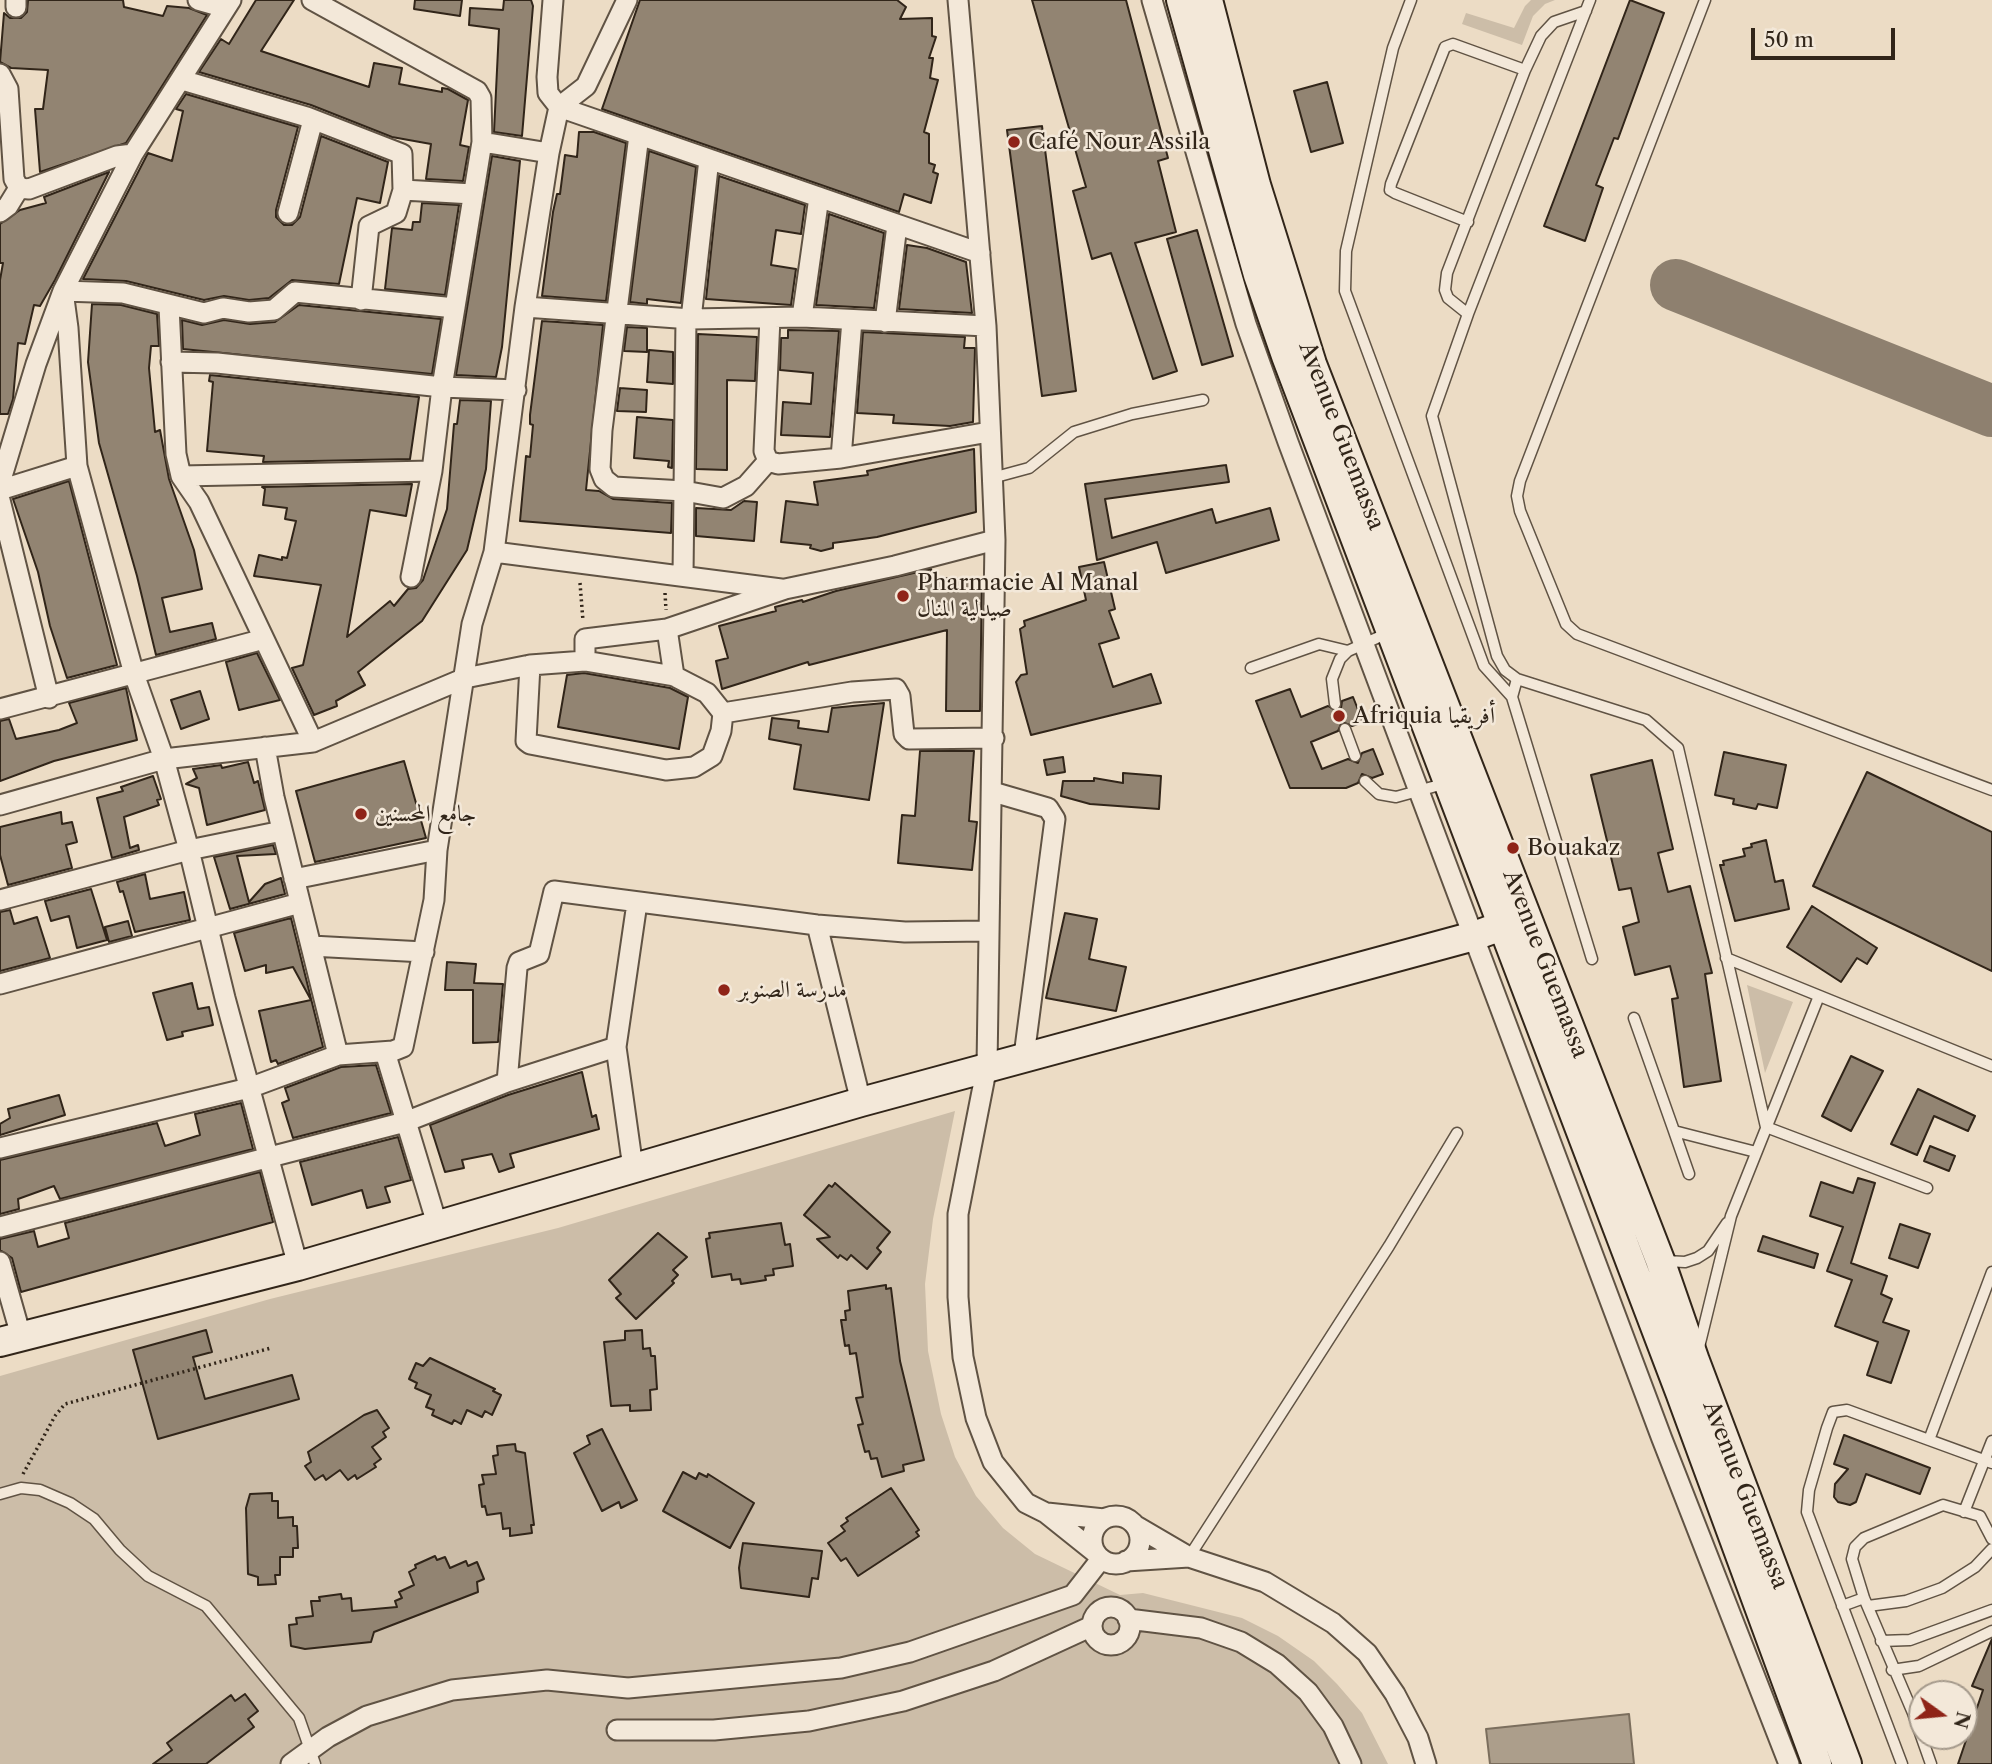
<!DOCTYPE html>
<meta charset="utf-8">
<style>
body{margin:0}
#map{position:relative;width:1992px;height:1764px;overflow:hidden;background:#ecdcc5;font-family:"Libre Caslon Text",serif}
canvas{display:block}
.north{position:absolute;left:1908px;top:1680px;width:70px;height:70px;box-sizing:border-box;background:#f3e8d9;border:2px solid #a59a8c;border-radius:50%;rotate:105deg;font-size:19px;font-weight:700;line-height:28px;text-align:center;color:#312519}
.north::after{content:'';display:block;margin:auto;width:24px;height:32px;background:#8f2418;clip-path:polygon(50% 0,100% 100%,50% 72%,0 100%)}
.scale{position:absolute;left:1751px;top:28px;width:144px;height:32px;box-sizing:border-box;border:4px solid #312519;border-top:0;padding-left:9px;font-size:21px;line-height:24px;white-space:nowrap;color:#312519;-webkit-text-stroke:5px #f3e8d9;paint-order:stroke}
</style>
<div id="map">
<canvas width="1992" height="1764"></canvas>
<div class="north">N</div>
<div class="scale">50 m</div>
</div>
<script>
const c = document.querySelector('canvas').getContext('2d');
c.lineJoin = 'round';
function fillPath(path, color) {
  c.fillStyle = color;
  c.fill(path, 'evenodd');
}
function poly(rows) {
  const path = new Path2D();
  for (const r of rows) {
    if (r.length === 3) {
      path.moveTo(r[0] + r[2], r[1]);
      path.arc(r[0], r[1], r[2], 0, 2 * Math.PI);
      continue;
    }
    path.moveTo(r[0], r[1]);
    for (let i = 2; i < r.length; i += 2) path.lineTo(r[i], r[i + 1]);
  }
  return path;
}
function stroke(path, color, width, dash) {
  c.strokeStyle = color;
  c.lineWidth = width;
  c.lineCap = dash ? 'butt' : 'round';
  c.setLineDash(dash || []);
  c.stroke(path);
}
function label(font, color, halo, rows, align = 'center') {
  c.font = font + ' "Libre Caslon Text",Amiri,serif';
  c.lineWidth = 5;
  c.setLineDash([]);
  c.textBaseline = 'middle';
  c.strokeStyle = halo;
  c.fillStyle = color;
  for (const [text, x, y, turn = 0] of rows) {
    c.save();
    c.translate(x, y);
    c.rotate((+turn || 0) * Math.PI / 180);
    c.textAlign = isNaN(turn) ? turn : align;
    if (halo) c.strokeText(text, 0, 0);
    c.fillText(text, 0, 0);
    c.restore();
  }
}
fillPath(poly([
 [1531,0,1555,0,1545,4,1533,16,1522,45,1462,24,1466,13,1514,28,1525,6],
 [1747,985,1793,1002,1765,1073],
 [955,1111,933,1219,925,1284,928,1351,941,1414,955,1457,976,1496,1003,1528,1035,1554,1120,1595,1143,1593,1242,1618,1278,1636,1314,1661,1337,1684,1362,1713,1388,1764,0,1764,0,1376,270,1299,558,1228]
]), '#ccbda8');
const water = poly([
 [1629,1714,1634,1764,1490,1764,1486,1729,1629,1714]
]);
fillPath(water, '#ac9e8b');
stroke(water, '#7b6e5d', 2);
stroke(poly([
 [1676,285,1992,411]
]), '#8e806f', 52);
const building = poly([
 [28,0,123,0,124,7,163,16,167,6,189,8,207,15,126,143,40,172,35,109,43,109,48,70,11,68,0,62,4,13,10,18,21,18,27,12,28,0],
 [256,0,294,0,261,51,369,87,374,63,402,68,399,84,442,92,442,88,448,89,468,100,460,145,469,147,463,181,426,179,431,144,392,137,311,105,199,72,221,39,229,44,256,0],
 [415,0,462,0,460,16,414,9,415,0],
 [504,0,531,0,533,6,522,136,494,132,499,29,469,25,470,8,503,10,504,0],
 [640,0,897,0,906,7,900,19,932,18,932,36,936,37,929,58,933,58,930,78,938,80,924,132,929,134,929,163,935,165,933,172,938,174,931,203,904,194,899,212,602,109,640,0],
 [1032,0,1126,0,1168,158,1158,161,1176,232,1135,243,1177,371,1153,379,1111,253,1092,259,1073,191,1086,187,1032,0],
 [1630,0,1664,13,1618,139,1614,138,1596,185,1603,188,1585,241,1544,226,1630,0],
 [1327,82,1343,143,1311,152,1294,91,1327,82],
 [186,94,298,127,276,210,276,217,284,225,292,225,300,217,321,136,388,162,380,203,357,198,339,284,292,280,269,298,249,300,224,296,204,300,126,281,83,279,148,153,172,161,183,111,176,109,186,94],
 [1042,126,1076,391,1042,396,1007,130,1042,126],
 [579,132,594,132,626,143,606,301,542,296,553,212,557,194,560,194,565,155,577,157,579,132],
 [649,151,696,167,681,303,647,299,647,304,630,302,649,151],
 [492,156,520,161,502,347,496,377,456,375,492,156],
 [109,172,55,280,40,306,34,305,25,344,18,343,13,399,8,414,0,414,0,280,3,263,0,263,0,224,20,210,46,203,44,197,109,172],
 [719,176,805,205,801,234,776,230,771,265,796,269,791,305,706,299,719,176],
 [422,203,459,205,445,295,385,289,392,228,412,230,413,222,420,222,422,203],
 [829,214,884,233,874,308,816,305,829,214],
 [1197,230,1233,356,1202,365,1167,239,1197,230],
 [907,245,927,248,966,262,972,313,899,309,907,245],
 [92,304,121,305,157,314,159,346,151,346,149,368,155,432,160,430,169,479,194,550,202,589,162,598,170,632,212,623,216,639,156,655,137,576,99,443,88,362,92,304],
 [299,305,441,319,432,374,183,349,182,320,202,325,224,320,250,324,275,322,299,305],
 [542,321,603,325,586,490,599,491,613,499,672,503,671,533,520,521,526,456,530,457,533,425,530,424,530,415,542,321],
 [627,327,647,328,647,352,624,351,627,327],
 [788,330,839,331,830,437,781,435,783,402,811,404,813,373,780,370,781,338,788,338,788,330],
 [863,332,965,337,964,348,975,348,973,422,950,426,893,423,894,415,857,413,863,332],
 [698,334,757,337,755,381,727,380,727,470,696,469,698,334],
 [649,350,673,352,673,384,647,382,649,350],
 [210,375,419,397,410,459,263,462,264,456,207,451,213,382,209,381,210,375],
 [620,388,647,390,646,412,617,411,620,388],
 [460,400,491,401,486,469,467,550,422,621,358,672,365,685,336,701,337,706,314,715,292,668,303,665,321,585,254,576,259,555,282,560,282,557,287,558,296,521,285,519,287,508,263,505,265,489,262,487,412,484,406,516,370,510,347,637,390,601,394,606,408,589,416,588,423,580,447,509,454,424,457,424,460,400],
 [637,417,673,420,672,468,668,467,669,461,634,458,637,417],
 [974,449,976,512,877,537,833,543,833,548,821,551,810,548,811,545,781,542,786,501,818,505,814,482,868,475,867,471,974,449],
 [1226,465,1229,482,1105,499,1112,538,1212,509,1216,523,1270,508,1279,540,1166,573,1157,542,1097,560,1085,484,1226,465],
 [69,481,117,665,67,678,50,626,38,572,13,499,69,481],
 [744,501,757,502,754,541,696,536,696,508,731,510,744,501],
 [1104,562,1115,609,1109,611,1119,638,1099,644,1113,687,1151,674,1161,703,1031,735,1016,682,1021,675,1027,674,1020,629,1025,626,1024,621,1086,600,1079,567,1104,562],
 [931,569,933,578,982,579,980,711,946,711,947,630,809,665,808,662,722,689,716,661,728,658,719,626,776,611,775,607,802,600,803,602,836,591,931,569],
 [257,653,280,700,239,710,226,662,257,653],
 [584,673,670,688,688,697,679,749,558,727,567,675,584,673],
 [126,688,137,740,54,761,0,781,0,721,9,719,16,739,59,730,77,723,69,703,126,688],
 [1290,689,1301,717,1328,706,1337,711,1341,708,1342,701,1353,697,1363,722,1352,726,1342,722,1338,731,1311,742,1322,769,1348,759,1358,763,1362,753,1373,749,1383,774,1372,778,1362,774,1358,783,1346,788,1290,788,1256,701,1290,689],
 [200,691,209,719,181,729,171,700,200,691],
 [884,703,869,800,794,789,801,745,769,739,772,718,799,721,798,728,828,732,832,708,884,703],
 [920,751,974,751,969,821,977,822,972,870,898,863,902,815,915,816,920,751],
 [1724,752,1786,765,1777,808,1758,804,1756,809,1733,804,1734,799,1715,795,1724,752],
 [1063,757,1065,772,1047,775,1044,760,1063,757],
 [1652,760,1673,849,1658,853,1668,892,1690,886,1712,973,1705,974,1721,1081,1684,1087,1672,999,1678,998,1670,966,1635,975,1623,927,1639,922,1631,888,1619,890,1591,775,1652,760],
 [404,761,426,838,315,862,296,791,404,761],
 [248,762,254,783,258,781,265,810,207,825,199,788,186,784,197,778,193,769,221,765,222,768,248,762],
 [1867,772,1992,832,1992,971,1813,886,1867,772],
 [1123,773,1161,776,1159,809,1090,804,1061,796,1063,781,1094,781,1094,778,1123,783,1123,773],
 [153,776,161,799,157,800,159,805,124,817,130,848,138,845,139,850,112,858,97,798,123,791,121,787,153,776],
 [61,812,62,824,72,822,77,842,66,845,72,868,8,885,0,855,0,827,61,812],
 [1766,840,1775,882,1783,880,1789,909,1735,921,1720,865,1724,865,1723,861,1745,856,1743,849,1752,847,1751,844,1766,840],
 [273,845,276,854,237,856,249,902,265,884,281,878,285,894,230,909,214,857,273,845],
 [145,874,150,899,184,892,190,920,135,932,123,891,120,892,117,882,145,874],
 [91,889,107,940,77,948,69,916,51,921,45,901,91,889],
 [1812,906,1877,948,1867,964,1857,958,1841,982,1787,947,1812,906],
 [10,910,14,924,37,917,50,958,0,971,0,912,10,910],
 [1065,913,1097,919,1089,959,1126,967,1116,1011,1046,998,1065,913],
 [291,918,323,1047,278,1064,276,1060,271,1062,259,1011,311,1000,293,967,266,973,266,965,245,971,234,933,291,918],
 [128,921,132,936,109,942,105,927,128,921],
 [447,962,476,964,474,983,503,984,498,1042,473,1043,473,990,445,990,447,962],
 [192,983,198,1009,209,1007,213,1025,182,1032,183,1036,167,1040,153,993,192,983],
 [1851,1056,1883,1071,1851,1131,1822,1116,1851,1056],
 [376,1065,391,1113,293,1138,282,1103,289,1100,285,1088,341,1067,376,1065],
 [582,1072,592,1117,596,1115,599,1129,510,1154,514,1167,499,1172,492,1154,462,1160,464,1168,445,1172,430,1125,508,1095,582,1072],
 [1918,1089,1975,1116,1968,1131,1934,1116,1917,1155,1891,1144,1918,1089],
 [59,1095,65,1115,0,1135,0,1124,10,1118,8,1109,59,1095],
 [241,1103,253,1149,60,1199,54,1186,18,1199,19,1209,0,1214,0,1160,157,1123,165,1146,200,1135,195,1114,241,1103],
 [398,1137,411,1180,385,1187,390,1202,367,1208,362,1190,312,1205,300,1162,398,1137],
 [1930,1146,1955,1156,1949,1171,1924,1161,1930,1146],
 [260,1172,273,1222,21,1292,12,1258,0,1250,0,1239,34,1231,38,1247,69,1238,65,1223,260,1172],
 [1858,1178,1875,1183,1851,1263,1887,1276,1881,1294,1892,1299,1883,1322,1909,1331,1891,1383,1867,1375,1878,1342,1835,1326,1852,1280,1827,1271,1843,1227,1810,1216,1821,1182,1853,1193,1858,1178],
 [835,1183,890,1232,877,1248,881,1252,867,1269,851,1255,847,1260,840,1255,838,1258,817,1239,830,1237,804,1215,829,1185,832,1187,835,1183],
 [781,1223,785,1245,790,1244,793,1266,773,1269,774,1275,765,1276,766,1280,741,1284,740,1279,732,1280,731,1274,712,1277,706,1239,710,1238,709,1233,781,1223],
 [1900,1224,1930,1234,1918,1268,1889,1258,1900,1224],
 [658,1233,687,1257,673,1270,678,1275,672,1281,674,1283,636,1319,616,1298,621,1294,609,1280,658,1233],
 [1763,1236,1818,1254,1814,1268,1758,1251,1763,1236],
 [886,1285,886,1289,891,1288,900,1361,924,1460,903,1465,904,1471,882,1477,877,1458,871,1459,869,1451,865,1452,858,1425,863,1424,856,1398,863,1397,856,1353,850,1354,849,1345,845,1346,841,1320,846,1320,845,1311,850,1310,848,1291,886,1285],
 [206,1330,212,1352,193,1357,205,1399,292,1375,299,1399,158,1439,133,1350,206,1330],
 [642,1330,643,1349,650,1348,651,1356,655,1356,657,1389,650,1390,651,1410,630,1411,630,1405,611,1406,604,1342,625,1340,625,1331,642,1330],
 [430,1358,495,1389,493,1391,501,1395,492,1415,485,1411,482,1417,467,1410,461,1424,454,1420,452,1424,432,1415,434,1410,426,1407,431,1395,415,1388,417,1383,409,1379,416,1363,423,1366,430,1358],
 [377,1410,389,1428,383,1432,386,1437,372,1447,381,1459,374,1464,376,1467,357,1479,355,1475,348,1480,340,1470,326,1480,323,1475,315,1480,305,1466,311,1462,308,1452,364,1415,377,1410],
 [602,1429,637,1500,621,1508,619,1502,602,1511,574,1453,590,1444,587,1436,602,1429],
 [1844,1435,1930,1468,1920,1494,1866,1474,1856,1502,1850,1505,1838,1502,1834,1497,1835,1484,1848,1469,1834,1464,1844,1435],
 [515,1444,516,1451,525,1453,534,1525,531,1525,532,1533,510,1536,510,1528,503,1529,501,1513,487,1515,485,1506,482,1507,479,1485,484,1484,482,1475,496,1474,493,1456,498,1455,497,1446,515,1444],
 [683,1472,696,1479,699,1473,707,1477,708,1474,754,1503,730,1548,663,1511,683,1472],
 [891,1488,919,1530,916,1532,919,1536,858,1576,846,1558,841,1561,828,1543,845,1531,841,1526,848,1521,846,1518,891,1488],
 [272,1493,272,1501,278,1501,278,1518,293,1517,293,1526,297,1526,298,1548,293,1548,293,1557,280,1557,280,1575,275,1575,276,1584,258,1585,258,1577,248,1574,246,1508,250,1494,272,1493],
 [743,1543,822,1551,818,1579,812,1578,809,1597,741,1588,739,1568,743,1543],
 [435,1556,437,1560,445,1557,450,1568,466,1561,468,1566,477,1562,484,1579,477,1582,478,1592,374,1632,371,1642,305,1649,291,1646,289,1625,297,1624,296,1618,313,1616,311,1601,320,1601,319,1597,341,1594,342,1599,351,1598,352,1611,397,1607,395,1601,402,1598,399,1592,414,1585,409,1572,416,1568,415,1565,435,1556],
 [1992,1639,1992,1764,1958,1764,1983,1690,1972,1686,1992,1639],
 [245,1694,258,1711,248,1719,254,1727,206,1764,153,1764,172,1750,167,1743,231,1695,235,1701,245,1694]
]);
fillPath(building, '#928472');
stroke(building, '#312519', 2);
const lane = poly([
 [1411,0,1393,48,1346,251,1345,291,1484,666,1512,697],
 [1590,0,1468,314,1432,416,1497,656,1505,670,1517,679,1646,720,1678,748,1766,1127,1927,1188],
 [1705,0,1520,481,1517,496,1520,511,1566,624,1577,634,1992,790],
 [1468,222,1395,193,1390,190,1391,184,1445,47,1453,44,1525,70],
 [1468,314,1448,298,1445,290,1447,273,1525,70,1541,36,1554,22,1586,11],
 [992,478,1029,468,1074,432,1132,414,1203,400],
 [1251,668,1319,644,1348,651],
 [1517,679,1512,697,1592,959],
 [1335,704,1332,679,1340,659,1348,651,1390,632],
 [1345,729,1355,756],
 [1365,781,1379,794,1396,797,1447,783],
 [1726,958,1992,1066],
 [1634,1018,1674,1131,1756,1152],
 [1674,1131,1689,1174],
 [1665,1261,1685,1262,1697,1258,1708,1251,1727,1223],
 [1699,1347,1731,1216,1819,996],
 [1929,1440,1992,1272],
 [0,1494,21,1488,40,1490,70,1503,94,1519,120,1550,148,1576,206,1606,299,1718,315,1764],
 [1964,1512,1992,1441],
 [1189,1557,1389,1246,1457,1133],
 [1842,1606,1864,1598],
 [1868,1606,1906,1601,1942,1588,1975,1567,1992,1549],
 [1881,1641,1910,1640,1992,1610],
 [1892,1670,1919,1666,1992,1631],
 [1902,1764,1807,1512,1809,1490,1827,1428,1833,1412,1847,1410,1992,1463],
 [1931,1764,1913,1713,1864,1598,1852,1559,1855,1547,1864,1538,1943,1505,1980,1516,1992,1539]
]);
const street = poly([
 [198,0,226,8],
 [231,0,133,154,63,291,68,328,77,466,134,674,164,759,189,850,225,998,298,1266],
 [312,0,477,91,481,98,482,142],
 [553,0,547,77,548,93,559,107,980,253],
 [958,0,986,326,995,540,987,1066,958,1214,958,1297,963,1357,976,1418,993,1462,1026,1503,1046,1513,1096,1553],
 [1152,0,1246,324,1288,442,1662,1439,1789,1764],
 [16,7,16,0],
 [0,74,8,89,14,179,19,188,29,189,117,156,133,154],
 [182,80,307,117,402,154,403,190,396,213,369,226,361,300],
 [639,135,602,430,600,469,604,479,614,487,684,491,723,498,746,486,768,461],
 [403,190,473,194],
 [0,212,8,206,19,188],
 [288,213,313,120],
 [169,306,176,454,181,476,432,471],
 [525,307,691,319,802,317,986,326],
 [802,317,819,197],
 [770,318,764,451,768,461,778,464,841,458,989,432],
 [691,319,709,159],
 [885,322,897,225],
 [171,362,217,363,442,387,516,390],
 [841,458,852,320],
 [181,476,199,502,313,742],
 [0,483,36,364,63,291,123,293,204,313,223,308,249,312,274,310,295,292,455,308],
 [0,490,77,466],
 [0,500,49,698],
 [494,552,781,589],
 [683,576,686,318],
 [411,577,432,471,442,387,482,142,549,153],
 [667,629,674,676],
 [585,661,674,676,707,693,723,713],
 [530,665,526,741,530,744,666,770,694,767,712,756,721,731,723,713,852,692,896,689,900,696,904,734,909,739,994,738],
 [0,709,264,639],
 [265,747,274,797,338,1055],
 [993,792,1048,808,1055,819,1024,1056],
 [0,805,164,759,313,742,465,678,530,665,585,661,585,639,667,629,785,589,895,566,995,540],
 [294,879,437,850],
 [0,900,189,850,282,831],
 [817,925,861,1102],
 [311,946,424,952],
 [0,984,300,903],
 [385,1052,437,1224],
 [507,1082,517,968,519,962,539,954,554,891,817,925,905,932,987,931],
 [0,1148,249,1088,338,1055,393,1051,403,1047,434,900,437,850,472,624,494,552,525,307,549,153,559,107,586,86,627,0],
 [633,1168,616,1047,637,903],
 [0,1227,405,1122,507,1082,616,1047],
 [0,1262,21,1336],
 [1047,1513,1104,1519],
 [1116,1540,24],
 [1136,1526,1189,1557,1265,1582,1333,1623,1367,1653,1395,1694,1418,1738,1426,1764],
 [1126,1561,1189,1557],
 [1111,1626,19],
 [1128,1619,1201,1628,1241,1642,1277,1664,1308,1692,1333,1726,1351,1764],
 [617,1730,714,1730,809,1721,903,1701,994,1671,1092,1626],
 [291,1764,328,1737,367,1716,452,1690,547,1680,628,1688,841,1668,910,1652,1073,1595,1101,1559]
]);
const secondary = poly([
 [1181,0,1258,275,1286,356,1680,1392,1817,1764],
 [1208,0,1256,185,1312,364,1660,1260,1695,1361,1847,1764],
 [0,1342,298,1266,861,1102,1474,936,1518,920]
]);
stroke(lane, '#605344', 13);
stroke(street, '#605344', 23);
stroke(secondary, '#312519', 32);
stroke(poly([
 [580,583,583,621],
 [665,593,666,610],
 [23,1474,55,1416,65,1404,271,1348]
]), '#312519', 3.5, [2, 3.5]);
stroke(lane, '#f3e8d9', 10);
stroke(street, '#f3e8d9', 19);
stroke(secondary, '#f3e8d9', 28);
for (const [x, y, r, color] of [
 [1014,142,7,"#8f2418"],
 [903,596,7,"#8f2418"],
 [1339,716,7,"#8f2418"],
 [361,814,7,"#8f2418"],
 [1513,848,7,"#8f2418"],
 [724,990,7,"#8f2418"]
]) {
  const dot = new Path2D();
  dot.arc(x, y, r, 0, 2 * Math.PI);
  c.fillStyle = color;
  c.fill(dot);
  stroke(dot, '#f3e8d9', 2.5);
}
label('23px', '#312519', '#f3e8d9', [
 ["Café Nour Assila",1028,142],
 ["Pharmacie Al Manal",917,583],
 ["صيدلية المنال",917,609],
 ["Afriquia أفريقيا",1353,716],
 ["جامع المحسنين",375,814],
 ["Bouakaz",1527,848],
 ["مدرسة الصنوبر",738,990]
], 'left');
label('23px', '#312519', '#f3e8d9', [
 ["Avenue Guemassa",1341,436,69],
 ["Avenue Guemassa",1545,964,69],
 ["Avenue Guemassa",1745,1495,69]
]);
</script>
